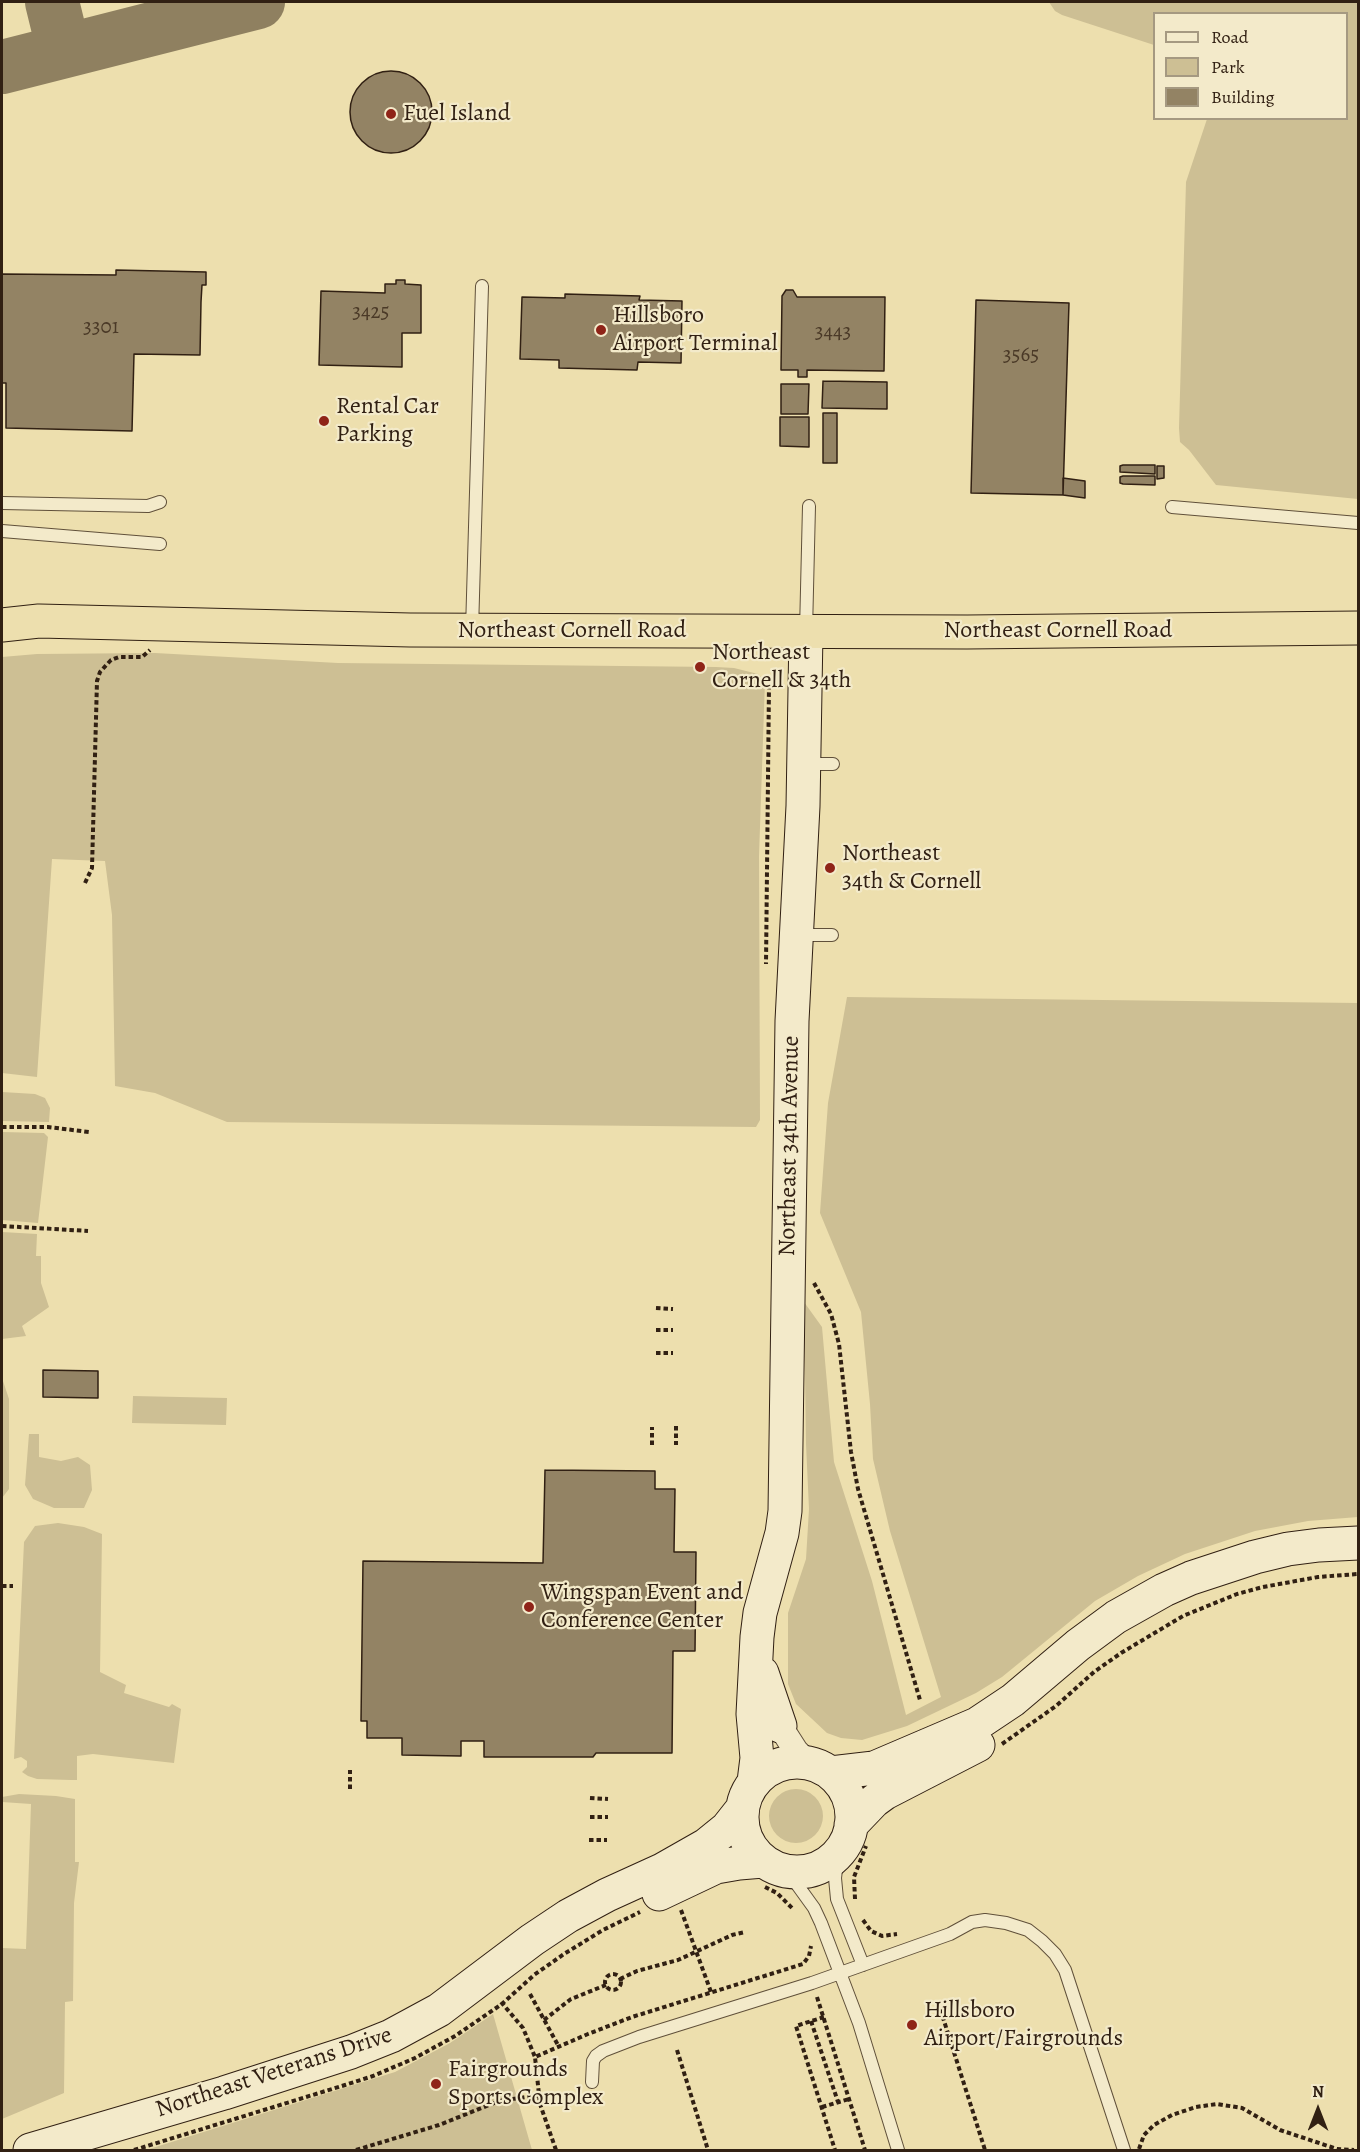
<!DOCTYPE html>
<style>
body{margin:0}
#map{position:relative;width:1360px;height:2152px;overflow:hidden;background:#eddfae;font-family:Alegreya,serif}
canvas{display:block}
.frame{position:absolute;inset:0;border:3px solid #312013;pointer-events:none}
.legend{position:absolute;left:1153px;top:12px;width:195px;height:108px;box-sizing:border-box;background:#f3eaca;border:2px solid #a59981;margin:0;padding:8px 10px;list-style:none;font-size:18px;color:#312013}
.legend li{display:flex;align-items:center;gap:12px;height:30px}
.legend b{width:30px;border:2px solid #a59981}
.north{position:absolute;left:1288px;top:2080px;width:60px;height:60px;-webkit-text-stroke:4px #f3eaca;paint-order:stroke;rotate:0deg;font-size:16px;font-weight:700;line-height:24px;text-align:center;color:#312013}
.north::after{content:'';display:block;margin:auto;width:21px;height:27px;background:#312013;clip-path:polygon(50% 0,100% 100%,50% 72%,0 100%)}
</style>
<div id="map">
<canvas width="1360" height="2152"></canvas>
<div class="frame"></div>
<ul class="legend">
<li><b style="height:8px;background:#f3eaca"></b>Road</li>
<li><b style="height:16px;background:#cdbf94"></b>Park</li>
<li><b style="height:16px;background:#938364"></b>Building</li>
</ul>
<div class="north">N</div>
</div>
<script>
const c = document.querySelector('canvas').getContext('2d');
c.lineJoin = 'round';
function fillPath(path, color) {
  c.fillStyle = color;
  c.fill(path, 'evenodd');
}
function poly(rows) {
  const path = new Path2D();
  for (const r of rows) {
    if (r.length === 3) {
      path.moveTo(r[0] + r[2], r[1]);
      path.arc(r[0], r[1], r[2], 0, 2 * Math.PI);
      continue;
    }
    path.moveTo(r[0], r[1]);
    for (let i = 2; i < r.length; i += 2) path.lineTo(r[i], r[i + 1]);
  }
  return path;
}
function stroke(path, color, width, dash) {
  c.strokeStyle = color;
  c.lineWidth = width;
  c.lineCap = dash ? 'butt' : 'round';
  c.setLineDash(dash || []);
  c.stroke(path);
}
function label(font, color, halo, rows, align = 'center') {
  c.font = font + ' Alegreya,serif';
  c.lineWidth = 4.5;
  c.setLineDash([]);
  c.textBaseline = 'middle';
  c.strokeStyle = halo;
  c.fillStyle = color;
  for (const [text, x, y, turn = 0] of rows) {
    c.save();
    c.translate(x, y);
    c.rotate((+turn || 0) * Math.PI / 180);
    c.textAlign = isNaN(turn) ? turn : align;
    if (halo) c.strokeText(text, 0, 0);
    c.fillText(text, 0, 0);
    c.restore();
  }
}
fillPath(poly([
 [1049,2,1358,2,1358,499,1216,485,1189,450,1180,442,1179,428,1186,182,1207,119,1346,118,1346,14,1154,14,1154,45,1062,15,1055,11],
 [155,653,338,663,716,667,734,668,758,674,765,680,759,856,760,1120,756,1127,227,1122,155,1093,115,1086,112,915,105,861,52,859,37,1077,2,1073,2,657,37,654],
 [847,997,1358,1003,1358,1517,1308,1521,1255,1531,1185,1554,1138,1576,1095,1601,1002,1677,976,1693,907,1726,862,1740,841,1738,827,1733,796,1704,788,1684,788,1613,806,1559,809,1509,806,1444,804,1302,822,1327,834,1462,872,1581,906,1715,941,1697,890,1531,873,1459,870,1404,861,1312,820,1213,828,1103],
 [2,1092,35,1094,45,1098,50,1108,49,1122,2,1121],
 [2,1132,44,1133,48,1137,38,1223,2,1220],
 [2,1232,37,1234,36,1256,41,1256,41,1283,49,1307,22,1326,26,1336,2,1339],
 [2,1378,9,1399,9,1489,2,1498],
 [133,1396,227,1398,226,1425,132,1423],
 [29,1434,39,1434,39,1457,61,1461,78,1457,90,1465,92,1490,84,1508,54,1508,33,1499,25,1485],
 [58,1523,84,1527,102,1534,100,1672,126,1685,124,1693,169,1707,172,1704,181,1709,174,1763,93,1754,77,1756,77,1780,71,1780,37,1779,28,1776,22,1772,27,1767,27,1761,21,1757,14,1759,24,1542,35,1526],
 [796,1816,27],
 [19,1794,56,1796,75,1799,75,1862,79,1862,74,1903,73,2001,65,2002,64,2093,2,2119,2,1948,26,1949,31,1804,2,1802,2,1797],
 [493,2014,532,2150,146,2150,395,2072,450,2043]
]), '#cdbf94');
stroke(poly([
 [52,2,64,51],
 [2,67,258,2]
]), '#8f8060', 54);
const building = poly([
 [391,112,41],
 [116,270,206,272,206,285,202,285,201,302,200,355,134,354,132,431,6,428,6,383,2,383,2,274,116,275,116,270],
 [396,280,405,280,405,284,421,285,421,333,402,333,402,367,319,365,321,291,385,293,385,284,396,284,396,280],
 [786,290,793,290,797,297,885,297,884,371,807,370,807,377,798,377,798,370,781,370,782,296,786,290],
 [565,294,640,296,639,300,682,301,681,363,638,362,637,370,559,368,559,360,520,359,522,297,565,298,565,294],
 [976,300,1069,303,1063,495,971,493,976,300],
 [823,381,887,382,887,409,822,408,823,381],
 [781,384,809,384,808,414,781,414,781,384],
 [823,413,837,413,837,463,823,463,823,413],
 [780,417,809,417,809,447,780,446,780,417],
 [1155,465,1155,474,1120,472,1120,466,1123,465,1155,465],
 [1157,466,1164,466,1164,478,1157,479,1157,466],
 [1123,476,1155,476,1155,485,1123,484,1120,483,1120,477,1123,476],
 [1063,478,1085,481,1085,498,1063,495,1063,478],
 [43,1370,98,1371,98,1398,43,1397,43,1370],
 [545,1470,655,1471,655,1489,675,1489,674,1552,696,1552,695,1651,673,1651,672,1753,596,1753,593,1757,484,1757,484,1741,461,1741,461,1756,402,1755,402,1738,367,1738,367,1721,361,1721,363,1561,543,1563,545,1470]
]);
fillPath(building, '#938364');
stroke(building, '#312013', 1.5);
const lane = poly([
 [2,503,148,506,160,502],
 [1172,507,1358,523],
 [2,531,160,544],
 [472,630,482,286],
 [806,631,809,506],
 [805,764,833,764],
 [797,935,832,935],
 [838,1853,835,1878,837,1899,863,1965],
 [788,1872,814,1908,821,1923,859,2023,898,2150],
 [592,2082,593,2061,596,2056,603,2051,639,2037,812,1983,950,1934,972,1922,985,1920,1006,1923,1028,1930,1042,1941,1055,1954,1065,1970,1124,2150]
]);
const street = poly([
 [780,1726,796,1751,807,1762]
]);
const secondary = poly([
 [762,1673,780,1726],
 [797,1817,55],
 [831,1773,874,1768,977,1724,1013,1700,1078,1645,1116,1617,1164,1590,1191,1578,1255,1557,1288,1549,1319,1545,1358,1543],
 [754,1782,757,1758,753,1714,757,1637,760,1613,782,1533,785,1511,792,1021,803,806,806,632],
 [851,1825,874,1801,885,1793,978,1745],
 [659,1894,716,1867,739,1863,763,1861],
 [30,2150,224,2093,351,2052,391,2036,439,2010,532,1940,568,1916,607,1895,662,1870,706,1845,727,1828,742,1809]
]);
const highway = poly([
 [2,625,39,621,410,630,967,632,1358,628]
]);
stroke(lane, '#60503a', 14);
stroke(street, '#60503a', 26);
stroke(secondary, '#312013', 35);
stroke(highway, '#312013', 35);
stroke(poly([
 [766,678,769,685,766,964],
 [85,883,92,868,97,681,100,672,111,660,119,657,142,657,150,650],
 [2,1127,48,1127,89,1132],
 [2,1226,88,1231],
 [814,1283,831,1314,839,1344,851,1452,858,1489,920,1700],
 [656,1308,673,1309],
 [656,1330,673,1330],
 [656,1353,673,1353],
 [676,1426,676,1445],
 [652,1445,652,1427],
 [2,1586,13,1586],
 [1002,1744,1056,1706,1094,1672,1121,1653,1183,1616,1237,1594,1263,1587,1318,1577,1358,1574],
 [350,1789,350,1770],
 [590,1798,608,1799],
 [590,1817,608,1817],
 [589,1840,607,1840],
 [765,1887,777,1893,792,1908],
 [855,1899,854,1877,866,1846],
 [681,1910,711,1992],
 [863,1920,871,1931,882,1936,897,1934],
 [613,1982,8],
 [620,1979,637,1971,678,1960,732,1935,745,1932],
 [530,1994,559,2047],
 [817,1997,865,2150],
 [501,2002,523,2028,535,2057],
 [938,2002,985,2150],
 [824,2017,796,2026,835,2150],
 [544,2020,571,1999,606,1985],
 [811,2021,838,2102],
 [677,2050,708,2150],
 [822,2107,849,2099],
 [1139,2149,1144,2135,1154,2125,1172,2115,1196,2107,1217,2104,1242,2108,1280,2130,1337,2149,1354,2150],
 [134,2150,345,2085,373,2076,415,2058,455,2036,502,2004,534,1975,564,1954,603,1930,640,1912],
 [356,2150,439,2125,499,2101,540,2095],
 [556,2150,540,2104,535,2057,588,2034,632,2017,803,1964,809,1956,811,1946]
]), '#312013', 4, [4.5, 3]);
stroke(lane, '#f3eaca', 12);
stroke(street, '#f3eaca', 24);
stroke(secondary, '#f3eaca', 33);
stroke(highway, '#eddfae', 33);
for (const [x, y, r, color] of [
 [391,114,6,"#8f2418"],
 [601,330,6,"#8f2418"],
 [324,421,6,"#8f2418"],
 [700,667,6,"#8f2418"],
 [830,868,6,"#8f2418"],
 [529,1607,6,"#8f2418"],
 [912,2025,6,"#8f2418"],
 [436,2084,6,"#8f2418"]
]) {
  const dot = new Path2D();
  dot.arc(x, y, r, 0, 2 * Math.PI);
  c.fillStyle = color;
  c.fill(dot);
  stroke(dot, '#f3eaca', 2);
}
label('21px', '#4a3927', null, [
 ["3425",371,313],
 ["3301",101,328],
 ["3443",833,333],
 ["3565",1021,356]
]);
label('24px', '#312013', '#f3eaca', [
 ["Fuel Island",403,114],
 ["Hillsboro",613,316],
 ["Airport Terminal",613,344],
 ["Rental Car",336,407],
 ["Parking",336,435],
 ["Northeast",712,653],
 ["Cornell & 34th",712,681],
 ["Northeast",842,854],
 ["34th & Cornell",842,882],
 ["Wingspan Event and",541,1593],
 ["Conference Center",541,1621],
 ["Hillsboro",924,2011],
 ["Airport/Fairgrounds",924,2039],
 ["Fairgrounds",448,2070],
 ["Sports Complex",448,2098]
], 'left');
label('24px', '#312013', '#f3eaca', [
 ["Northeast Cornell Road",572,631],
 ["Northeast Cornell Road",1058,631],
 ["Northeast 34th Avenue",790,1146,-89],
 ["Northeast Veterans Drive",274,2073,-18]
]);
</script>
